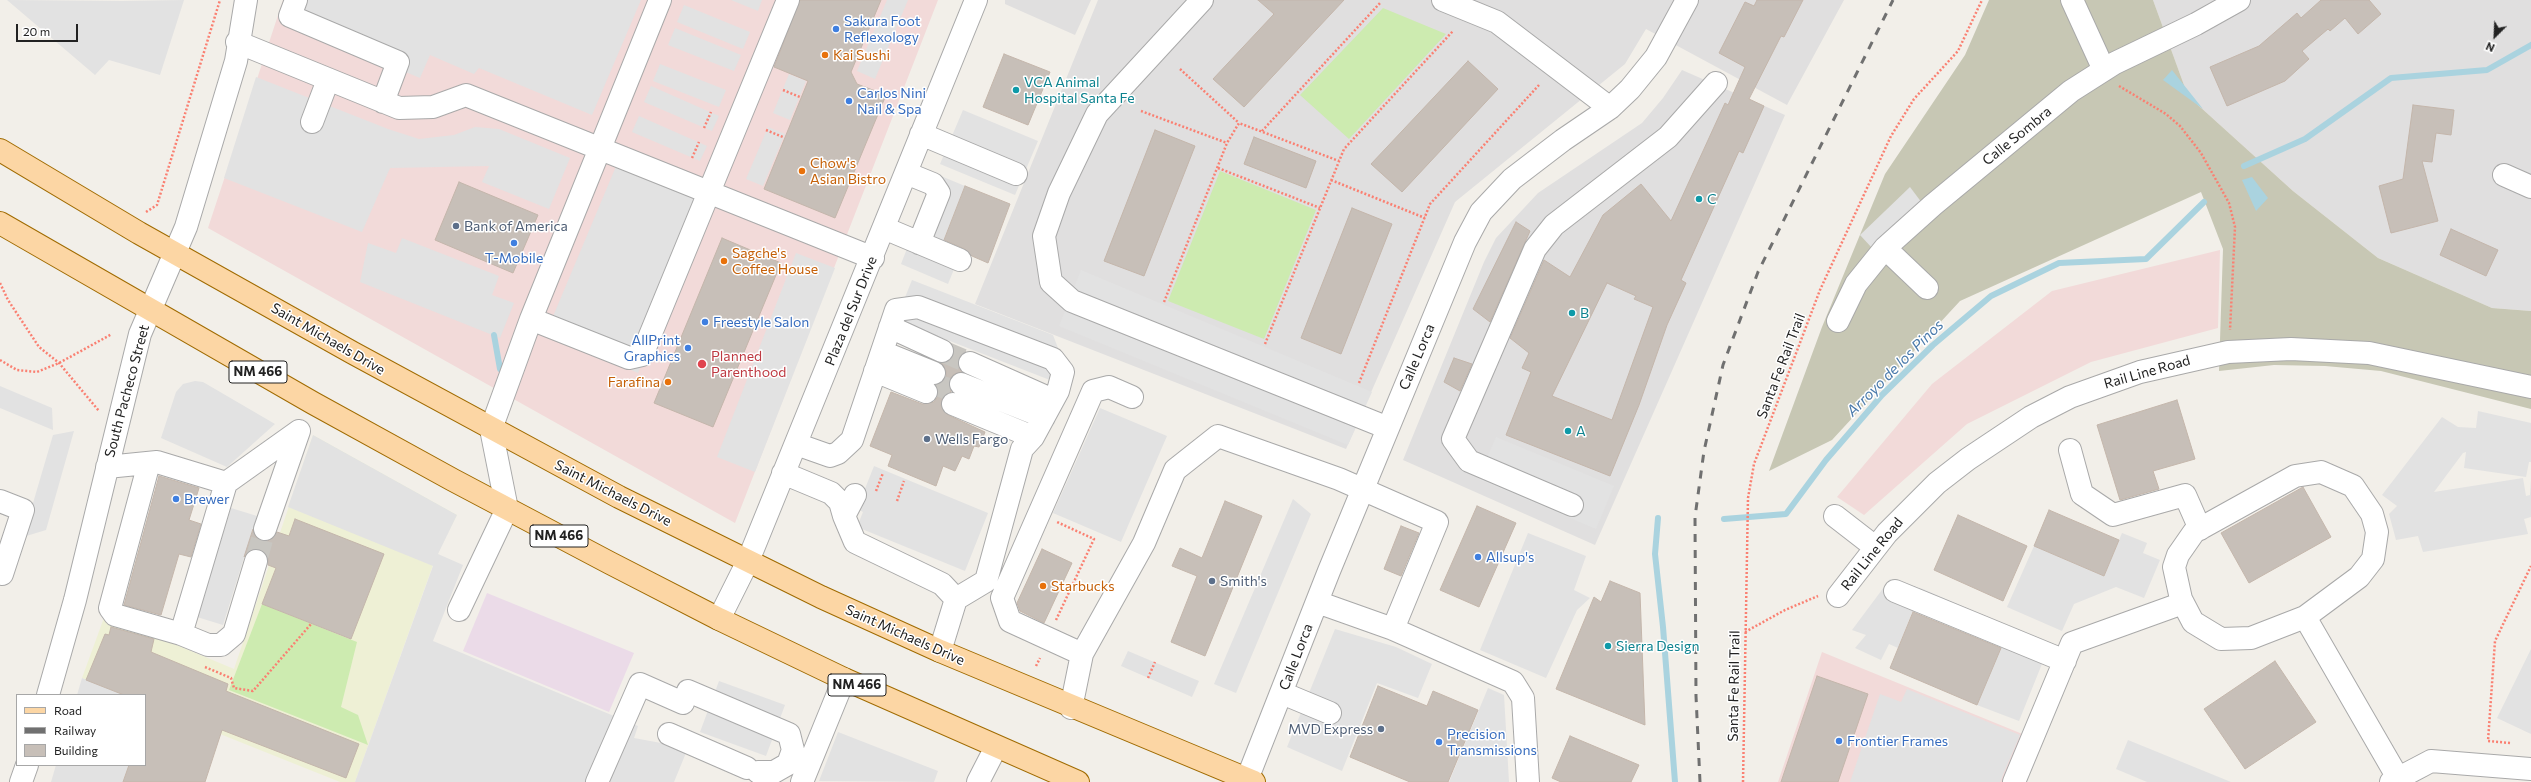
<!DOCTYPE html>
<style>
body{margin:0}
#map{position:relative;width:2531px;height:782px;overflow:hidden;background:#f2efe9;font-family:Commissioner,sans-serif}
canvas{display:block}
.legend{position:absolute;left:16px;top:694px;width:130px;height:72px;box-sizing:border-box;background:#fff;border:1px solid #a7a7a7;margin:0;padding:5px 7px;list-style:none;font-size:12px;color:#222}
.legend li{display:flex;align-items:center;gap:8px;height:20px}
.legend b{width:20px;border:1px solid #a7a7a7}
.north{position:absolute;left:2475px;top:16px;width:40px;height:40px;-webkit-text-stroke:3px #fff;paint-order:stroke;rotate:204deg;font-size:11px;font-weight:700;line-height:16px;text-align:center;color:#222}
.north::after{content:'';display:block;margin:auto;width:14px;height:18px;background:#222;clip-path:polygon(50% 0,100% 100%,50% 72%,0 100%)}
.scale{position:absolute;left:16px;top:24px;width:62px;height:18px;box-sizing:border-box;border:2px solid #222;border-top:0;padding-left:5px;font-size:12px;line-height:14px;white-space:nowrap;color:#222;-webkit-text-stroke:3px #fff;paint-order:stroke}
</style>
<div id="map">
<canvas width="2531" height="782"></canvas>
<ul class="legend">
<li><b style="height:5px;background:#fcd6a4"></b>Road</li>
<li><b style="height:5px;background:#707070"></b>Railway</li>
<li><b style="height:11px;background:#c7bfb8"></b>Building</li>
</ul>
<div class="north">N</div>
<div class="scale">20 m</div>
</div>
<script>
const c = document.querySelector('canvas').getContext('2d');
c.lineJoin = 'round';
function fillPath(path, color) {
  c.fillStyle = color;
  c.fill(path, 'evenodd');
}
function poly(rows) {
  const path = new Path2D();
  for (const r of rows) {
    path.moveTo(r[0], r[1]);
    for (let i = 2; i < r.length; i += 2) path.lineTo(r[i], r[i + 1]);
  }
  return path;
}
function stroke(path, color, width, dash) {
  c.strokeStyle = color;
  c.lineWidth = width;
  c.lineCap = dash ? 'butt' : 'round';
  c.setLineDash(dash || []);
  c.stroke(path);
}
function label(font, color, halo, rows, align = 'center') {
  c.font = font + ' Commissioner,sans-serif';
  c.lineWidth = 3;
  c.setLineDash([]);
  c.textBaseline = 'middle';
  c.strokeStyle = halo;
  c.fillStyle = color;
  for (const [text, x, y, turn = 0] of rows) {
    c.save();
    c.translate(x, y);
    c.rotate((+turn || 0) * Math.PI / 180);
    c.textAlign = isNaN(turn) ? turn : align;
    if (halo) c.strokeText(text, 0, 0);
    c.fillText(text, 0, 0);
    c.restore();
  }
}
fillPath(poly([
 [1005,0,1091,0,1075,35,1005,4],
 [1098,0,1844,0,1787,105,1646,29,1625,64,1455,202,1346,449,975,304],
 [2153,0,2531,0,2531,311,2492,308,2378,258,2293,191,2188,96],
 [1682,70,1785,115,1595,545,1403,460,1484,262,1496,238,1538,193,1642,123,1663,98]
]), '#e0dfdf');
fillPath(poly([
 [283,0,938,0,735,523,208,228],
 [2220,250,2218,328,2091,362,1967,424,1864,515,1837,497,1932,384,2052,291],
 [1822,652,2042,742,2025,782,1778,782]
]), '#f2dad9');
fillPath(poly([
 [487,593,634,653,609,712,463,651]
]), '#ebdbe8');
fillPath(poly([
 [1989,0,2153,0,2188,96,2293,191,2378,258,2492,308,2531,311,2531,409,2381,371,2325,366,2274,365,2219,371,2223,249,2201,192,1960,301,1832,440,1769,471,1822,327,1885,174,1965,55]
]), '#c7c7b4');
fillPath(poly([
 [313,435,457,515,437,554,355,782,340,782,145,704,145,695,124,695,82,678,105,615,234,669]
]), '#eef0d5');
fillPath(poly([
 [1383,8,1446,34,1349,139,1300,95],
 [1220,171,1316,210,1264,339,1168,301],
 [262,604,357,642,341,707,358,715,368,745,229,690]
]), '#cdebb0');
fillPath(poly([
 [7,0,122,1,184,0,160,75,109,60,95,75],
 [286,0,641,0,592,115,479,68,474,74,430,55,420,78,278,19],
 [731,0,762,0,758,11],
 [887,0,908,0,875,79,857,71],
 [684,5,750,32,743,49,677,22],
 [675,28,741,55,734,71,668,45],
 [660,64,726,90,719,107,653,81],
 [789,74,806,81,790,120,773,113],
 [256,77,388,129,419,139,454,135,475,127,499,129,570,158,549,209,482,182,489,166,390,168,362,232,224,178],
 [651,86,719,116,712,131,644,102],
 [963,110,1038,141,1015,195,940,164],
 [639,116,707,146,700,161,632,132],
 [768,127,785,134,763,186,746,179],
 [617,164,708,202,638,373,546,333],
 [936,174,965,186,942,245,961,252,948,284,901,264],
 [1910,187,1922,203,1872,248,1860,235],
 [402,238,499,276,492,295,514,303,500,338,360,282,368,243,396,253],
 [796,253,835,268,755,472,717,457],
 [1081,270,1372,392,1348,445,1059,326],
 [912,280,1053,335,1063,361,1055,382,896,320],
 [195,381,203,382,275,424,227,467,161,438,176,392,183,384],
 [0,386,52,408,53,430,0,408],
 [1100,408,1167,436,1121,542,1053,513],
 [2478,411,2531,423,2531,462,2529,462,2526,477,2464,468,2466,452,2463,453,2434,492,2523,478,2526,496,2530,495,2531,480,2531,517,2524,519,2528,534,2423,552,2418,536,2396,540,2389,514,2397,506,2382,495,2442,417,2458,427,2476,428],
 [74,431,46,530,23,537,53,435],
 [313,435,457,515,438,554,463,565,433,641,638,726,634,738,688,748,674,782,355,782,433,566,288,507],
 [1496,437,1614,486,1596,529,1478,479],
 [874,466,988,513,965,571,857,527,863,512,857,509],
 [1293,499,1311,514,1236,693,1214,684],
 [231,508,257,516,223,625,197,617],
 [1528,533,1586,556,1574,590,1590,598,1577,610,1546,678,1480,650],
 [2122,533,2147,543,2143,553,2160,560,2144,598,2116,587,2074,604,2062,631,2007,607,2034,546,2104,576],
 [1890,579,1923,589,2050,644,2019,721,1977,705,2002,644,1914,608,1898,648,1889,644,1881,660,1855,648,1866,635,1852,630],
 [1335,629,1396,647,1432,664,1418,698,1377,683,1342,771,1287,747],
 [2531,649,2531,734,2497,718],
 [1128,651,1199,681,1192,697,1121,666],
 [82,678,124,695,77,695],
 [719,681,785,705,766,756,700,732],
 [1488,688,1504,695,1509,782,1449,782],
 [1907,689,2020,735,2000,782,1850,782,1880,694,1901,702],
 [838,732,938,771,934,782,819,781],
 [2128,740,2231,782,2147,782,2116,769],
 [56,765,129,765,123,782,51,782]
]), '#e2e2e2');
fillPath(poly([
 [2172,70,2203,109,2163,80],
 [2252,177,2268,198,2256,211,2242,180]
]), '#aad3df');
stroke(poly([
 [2244,166,2305,139,2391,78,2487,70,2531,45],
 [494,335,500,369],
 [1658,518,1655,554,1663,627,1675,782],
 [1724,519,1786,514,1826,460,1882,395,1933,345,1991,296,2059,263,2146,259,2204,202]
]), '#aad3df', 6);
const building = poly([
 [800,0,881,0,851,72,857,84,886,95,835,218,764,189,808,81,774,67,800,0],
 [1258,0,1344,0,1244,107,1213,79,1274,14,1258,0],
 [1757,0,1803,0,1784,37,1781,36,1749,99,1764,106,1743,153,1739,151,1681,280,1686,283,1667,325,1639,405,1610,476,1506,435,1531,372,1522,368,1529,353,1510,338,1544,260,1570,277,1603,215,1641,184,1671,221,1725,103,1728,105,1745,67,1719,53,1745,2,1754,6,1757,0],
 [1607,283,1636,296,1634,299,1653,307,1612,420,1552,396,1607,283],
 [2321,0,2369,0,2381,14,2358,34,2345,18,2330,31,2328,29,2302,51,2309,59,2285,81,2227,106,2210,67,2259,46,2297,13,2301,18,2321,0],
 [1004,54,1050,72,1028,125,983,107,1004,54],
 [1468,61,1498,89,1402,192,1371,164,1468,61],
 [2413,105,2454,110,2451,135,2436,133,2432,162,2422,161,2438,221,2391,233,2379,186,2403,179,2413,105],
 [1155,130,1195,146,1144,276,1104,261,1155,130],
 [1254,137,1316,161,1306,188,1244,164,1254,137],
 [459,182,538,215,513,273,435,240,459,182],
 [965,186,1010,204,988,263,972,256,965,249,944,240,965,186],
 [1352,208,1392,224,1341,354,1301,338,1352,208],
 [1516,222,1530,231,1490,322,1473,309,1516,222],
 [2451,229,2498,250,2486,276,2440,255,2451,229],
 [722,238,781,263,713,427,654,403,722,238],
 [953,347,966,352,958,358,958,365,962,372,954,374,950,379,951,392,942,399,941,406,948,415,985,432,979,447,974,446,969,459,962,456,955,471,943,466,936,486,888,466,892,455,870,446,891,392,922,404,934,402,938,396,936,385,946,377,946,371,941,363,949,361,953,357,953,347],
 [1454,358,1472,364,1460,391,1444,382,1454,358],
 [2177,400,2195,459,2153,471,2159,489,2120,500,2097,425,2177,400],
 [159,476,199,488,189,520,201,524,191,557,179,554,161,615,124,605,159,476],
 [2303,487,2331,537,2249,583,2221,533,2303,487],
 [1225,501,1262,516,1205,656,1171,642,1197,576,1172,566,1180,548,1202,558,1225,501],
 [1477,506,1516,523,1479,607,1440,590,1477,506],
 [2049,510,2119,540,2104,576,2034,546,2049,510],
 [1958,515,2027,546,2003,601,1934,570,1958,515],
 [295,519,384,554,351,639,262,604,276,568,268,565,268,558,260,549,253,549,244,557,253,529,256,537,268,541,277,532,289,536,295,519],
 [1401,526,1419,533,1401,576,1384,569,1401,526],
 [1042,549,1072,563,1044,623,1020,611,1017,603,1042,549],
 [1610,581,1640,593,1645,725,1556,689,1594,597,1601,602,1610,581],
 [1913,612,2001,648,1977,705,1890,668,1913,612],
 [111,627,154,639,151,652,228,684,226,691,359,744,346,778,222,730,205,782,123,782,129,765,145,765,145,695,124,695,86,680,105,634,109,635,111,627],
 [2275,661,2316,722,2245,769,2204,709,2275,661],
 [1817,676,1868,694,1838,782,1781,782,1817,676],
 [1378,686,1427,706,1433,691,1478,710,1448,782,1410,782,1350,757,1378,686],
 [1570,736,1639,765,1631,782,1561,782,1552,778,1570,736]
]);
fillPath(building, '#c7bfb8');
stroke(building, '#c4b6ab', 1);
stroke(poly([
 [942,351,970,363],
 [930,382,958,393],
 [256,561,265,529]
]), '#c8c6c1', 22, [22, 11]);
const minor = poly([
 [296,0,290,16,398,62,383,102],
 [1202,0,1097,114,1059,193,1044,236,1051,282,1072,301,1388,428],
 [1443,0,1497,22,1610,108],
 [2072,0,2104,70],
 [237,42,399,108,433,107,466,95,873,258],
 [312,122,328,80],
 [921,134,1016,174],
 [906,173,933,184,939,193,919,243],
 [2504,175,2531,187],
 [884,228,960,260],
 [1885,248,1927,288],
 [531,319,660,0],
 [1838,321,1856,284,1885,248,1933,205,2071,91,2115,63,2196,24,2239,0],
 [890,327,942,351],
 [882,352,934,373],
 [970,363,1053,400],
 [875,371,926,392],
 [961,384,1044,417],
 [953,404,1033,437],
 [796,444,830,456,838,453,852,440,896,310,918,307,1053,359,1063,372,1058,391,1033,437,1022,449,986,581,956,599,940,651],
 [2070,450,2082,494,2113,515,2185,495,2200,529],
 [149,463,110,608,115,615,181,634,208,645,221,645,234,634,256,561],
 [107,467,157,462,226,483,299,431],
 [783,473,831,493,840,502,844,516],
 [855,495,844,516,855,542,942,584,956,599],
 [0,501,23,510,2,574],
 [1572,505,1469,461,1453,439,1535,249,1554,225,1668,137,1716,83],
 [1835,516,1875,547],
 [265,529,299,431],
 [1895,591,2065,661],
 [1838,596,1887,533,1937,483,1968,459,2031,417,2070,397,2140,372,2228,352,2291,349,2369,353,2531,387],
 [1317,602,1393,629,1513,682,1523,698,1528,782],
 [459,610,507,509,491,429,531,319,629,358,642,355,788,0],
 [2305,617,2251,638,2221,639,2193,622,2181,599,2174,567,2178,555,2194,532,2295,476,2321,472,2353,486,2372,514,2377,532,2373,559,2359,577,2305,617,2398,778,2397,782],
 [719,619,748,561,976,0],
 [181,634,226,483],
 [1082,654,1010,621,1002,598,1093,391,1109,387,1132,397],
 [688,691,789,734,793,750,788,764,774,772,758,772],
 [1282,693,1330,713],
 [48,695,75,600,140,334,186,227,236,61,246,0],
 [1071,708,1082,654,1144,543,1175,470,1218,436,1339,479,1437,522,1393,629],
 [669,734,747,768],
 [21,782,27,765],
 [597,782,640,684,683,703],
 [802,782,844,679],
 [978,782,996,747],
 [1246,782,1329,571,1465,242,1481,212,1512,179,1563,140,1610,108,1630,89,1656,57,1687,0],
 [2014,782,2072,643,2183,603],
 [2391,782,2431,761,2531,769]
]);
const major = poly([
 [0,150,139,233,353,353,619,497,821,597,940,651,1254,782],
 [0,223,313,403,453,480,610,563,719,619,844,679,1078,782]
]);
stroke(minor, '#a9a9a9', 24);
stroke(major, '#a06b00', 24);
stroke(poly([
 [1180,69,1239,123],
 [2119,86,2166,114,2180,126,2201,153,2229,203,2235,227,2230,330],
 [783,90,800,97],
 [1141,111,1227,143],
 [704,128,711,112],
 [766,130,783,137],
 [1262,131,1380,3],
 [692,158,699,142],
 [1218,168,1320,208],
 [1331,180,1425,218],
 [146,212,157,205,220,0],
 [0,283,8,300,39,347,59,363,99,411],
 [1164,302,1227,143,1239,123,1339,161],
 [1265,344,1344,149,1453,31],
 [0,360,17,370,37,372,59,363,112,334],
 [1359,383,1430,204,1539,85],
 [876,491,883,473],
 [897,501,904,481],
 [1056,620,1094,539,1057,522],
 [1745,632,1785,610,1818,596],
 [1036,666,1040,658],
 [205,667,231,678,234,688,253,691,311,624],
 [1148,678,1155,662],
 [2510,743,2488,741,2495,641,2531,566],
 [1743,782,1748,498,1754,464,1820,290,1891,136,1914,99,1958,51,1982,0]
]), '#fa8072', 2.5, [2, 2]);
stroke(minor, '#fff', 22);
stroke(major, '#fcd6a4', 22);
stroke(poly([
 [1700,782,1696,696,1695,517,1704,451,1723,365,1758,272,1893,0]
]), '#707070', 3, [8, 8]);
for (const [x, y, r, color] of [
 [836,29,4,"#3f7fe0"],
 [825,55,4,"#e8710a"],
 [1016,90,4,"#0f9aa8"],
 [849,101,4,"#3f7fe0"],
 [802,171,4,"#e8710a"],
 [1699,199,4,"#0f9aa8"],
 [456,226,4,"#5c6f8a"],
 [514,243,4,"#3f7fe0"],
 [724,261,4,"#e8710a"],
 [1572,313,4,"#0f9aa8"],
 [705,322,4,"#3f7fe0"],
 [688,348,4,"#3f7fe0"],
 [702,364,5,"#e0444e"],
 [668,382,4,"#e8710a"],
 [1568,431,4,"#0f9aa8"],
 [927,439,4,"#5c6f8a"],
 [176,499,4,"#3f7fe0"],
 [1478,557,4,"#3f7fe0"],
 [1212,581,4,"#5c6f8a"],
 [1043,586,4,"#e8710a"],
 [1608,646,4,"#0f9aa8"],
 [1381,729,4,"#5c6f8a"],
 [1839,741,4,"#3f7fe0"],
 [1439,742,4,"#3f7fe0"]
]) {
  const dot = new Path2D();
  dot.arc(x, y, r, 0, 2 * Math.PI);
  c.fillStyle = color;
  c.fill(dot);
  stroke(dot, '#fff', 1.5);
}
for (const [x, y, w] of [
 [258,372,58],
 [559,536,58],
 [857,685,58]
]) {
  const box = new Path2D();
  box.roundRect(x - w / 2, y - 11, w, 22, 3);
  c.fillStyle = '#fff';
  c.fill(box);
  stroke(box, '#222', 1);
}
label('bold 13px', '#222', null, [
 ["NM 466",258,372],
 ["NM 466",559,536],
 ["NM 466",857,685]
]);
label('14px', '#366cbe', '#fff', [
 ["Sakura Foot",844,21],
 ["Reflexology",844,37],
 ["Carlos Nini",857,93],
 ["Nail & Spa",857,109],
 ["T-Mobile",514,258,"center"],
 ["Freestyle Salon",713,322],
 ["AllPrint",680,340,"right"],
 ["Graphics",680,356,"right"],
 ["Brewer",184,499],
 ["Allsup's",1486,557],
 ["Precision",1447,734],
 ["Transmissions",1447,750],
 ["Frontier Frames",1847,741]
], 'left');
label('14px', '#c56008', '#fff', [
 ["Kai Sushi",833,55],
 ["Chow's",810,163],
 ["Asian Bistro",810,179],
 ["Sagche's",732,253],
 ["Coffee House",732,269],
 ["Farafina",660,382,"right"],
 ["Starbucks",1051,586]
], 'left');
label('14px', '#0d838f', '#fff', [
 ["VCA Animal",1024,82],
 ["Hospital Santa Fe",1024,98],
 ["C",1707,199],
 ["B",1580,313],
 ["A",1576,431],
 ["Sierra Design",1616,646]
], 'left');
label('14px', '#222', '#fff', [
 ["Calle Sombra",2017,136,-39],
 ["Plaza del Sur Drive",851,311,-68],
 ["Saint Michaels Drive",328,339,30],
 ["Calle Lorca",1417,357,-67],
 ["Santa Fe Rail Trail",1781,366,-69],
 ["Rail Line Road",2147,372,-16],
 ["South Pacheco Street",127,391,-75],
 ["Saint Michaels Drive",613,493,27],
 ["Rail Line Road",1872,554,-51],
 ["Saint Michaels Drive",905,635,24],
 ["Calle Lorca",1296,657,-69],
 ["Santa Fe Rail Trail",1734,686,-89]
]);
label('14px', '#4e5e75', '#fff', [
 ["Bank of America",464,226],
 ["Wells Fargo",935,439],
 ["Smith's",1220,581],
 ["MVD Express",1373,729,"right"]
], 'left');
label('14px', '#be3a42', '#fff', [
 ["Planned",711,356],
 ["Parenthood",711,372]
], 'left');
label('italic 15px', '#4a7aab', '#fff', [
 ["Arroyo de los Pinos",1895,368,-45]
]);
</script>
